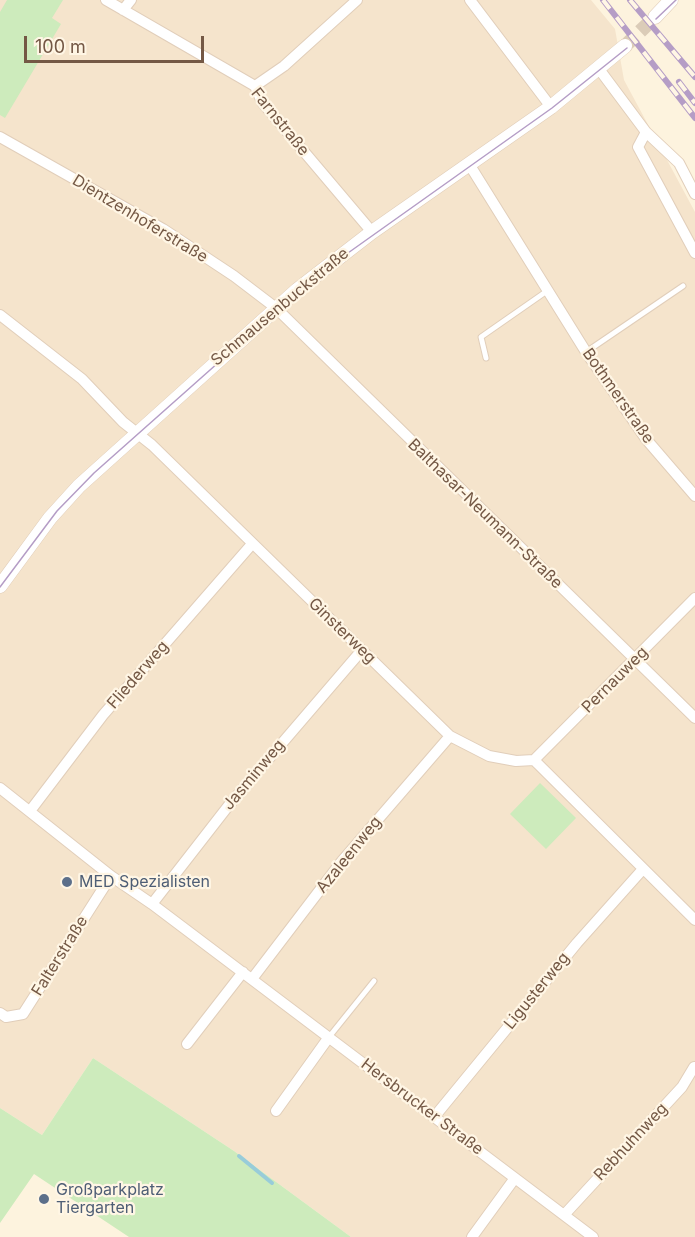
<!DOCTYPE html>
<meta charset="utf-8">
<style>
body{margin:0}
#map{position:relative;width:695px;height:1237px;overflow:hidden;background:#fdf3de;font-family:Inter,sans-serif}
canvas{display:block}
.scale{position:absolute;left:24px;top:36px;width:180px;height:27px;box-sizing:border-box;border:3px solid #745845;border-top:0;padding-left:8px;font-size:18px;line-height:21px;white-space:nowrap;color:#745845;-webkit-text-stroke:4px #fff6e5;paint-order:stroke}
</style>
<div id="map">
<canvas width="695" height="1237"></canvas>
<div class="scale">100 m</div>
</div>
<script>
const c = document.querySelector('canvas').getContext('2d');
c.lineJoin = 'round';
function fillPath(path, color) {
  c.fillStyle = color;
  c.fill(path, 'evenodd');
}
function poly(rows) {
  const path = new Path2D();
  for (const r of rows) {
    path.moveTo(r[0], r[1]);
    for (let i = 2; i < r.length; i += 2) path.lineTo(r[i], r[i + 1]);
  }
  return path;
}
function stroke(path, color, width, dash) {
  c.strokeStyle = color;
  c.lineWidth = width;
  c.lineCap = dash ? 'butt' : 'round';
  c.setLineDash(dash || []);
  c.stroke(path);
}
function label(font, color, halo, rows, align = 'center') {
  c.font = font + ' Inter,sans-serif';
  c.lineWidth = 4.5;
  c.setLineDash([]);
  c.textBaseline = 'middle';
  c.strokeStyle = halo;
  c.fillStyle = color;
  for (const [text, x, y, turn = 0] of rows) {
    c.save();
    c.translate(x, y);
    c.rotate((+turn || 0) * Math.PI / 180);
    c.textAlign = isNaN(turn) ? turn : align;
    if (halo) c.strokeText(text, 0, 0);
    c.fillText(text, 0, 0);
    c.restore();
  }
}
fillPath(poly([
 [0,0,591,0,615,29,624,80,695,212,695,1237,351,1237,234,1151,93,1058,42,1135,0,1108]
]), '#f5e4cc');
fillPath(poly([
 [7,0,63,0,52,18,61,24,5,118,0,115,0,12],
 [540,783,576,818,546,849,510,814],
 [93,1058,234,1151,351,1237,129,1237,34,1174,0,1223,0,1108,42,1135]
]), '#cdebbc');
stroke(poly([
 [239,1156,272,1183]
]), '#98ccd9', 4);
stroke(poly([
 [625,46,655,17]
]), '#dbccb8', 14, [14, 7]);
const service = poly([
 [586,352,683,286],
 [486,358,481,337,547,291],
 [329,1037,374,981]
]);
const minor = poly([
 [106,0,255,86,262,102,372,232],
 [470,0,551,107],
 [123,10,131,0],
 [599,69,646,132,638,147,695,253],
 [255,86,284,66,357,0],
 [646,132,679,163,695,194],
 [0,137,163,229,234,276,276,308,695,718],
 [469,164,586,352,646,439,695,496],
 [0,315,82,379,123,422,152,445,450,736,489,756,516,761,534,760,695,920],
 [534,760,695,598],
 [0,788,111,876,152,904,593,1237],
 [30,811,103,715,252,544],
 [152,904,229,805,362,650],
 [252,979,342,861,450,736],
 [0,1013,6,1017,23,1014,111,876],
 [187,1044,243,972],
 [276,1111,329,1037],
 [435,1116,577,943,643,869],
 [564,1215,682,1087,694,1067],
 [472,1237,515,1178]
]);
const tertiary = poly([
 [655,17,671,0],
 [0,586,50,518,79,486,297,290,372,232,551,107,625,46]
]);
stroke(service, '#e1ceba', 7);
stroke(minor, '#e1ceba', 12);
stroke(tertiary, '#e1ceba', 15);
stroke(service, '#fff', 5);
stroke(minor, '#fff', 10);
stroke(tertiary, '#fff', 14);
stroke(poly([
 [656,19,676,0],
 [0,587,57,511,94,473,317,275,552,108,627,48]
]), '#b59dc6', 1.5);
const rail = poly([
 [603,0,695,118],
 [630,0,695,77],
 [679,82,695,103]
]);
stroke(rail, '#b59dc6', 6);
stroke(rail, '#fff6e5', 4, [11]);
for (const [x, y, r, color] of [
 [67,882,6,"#5c6f8a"],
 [44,1199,6,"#5c6f8a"]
]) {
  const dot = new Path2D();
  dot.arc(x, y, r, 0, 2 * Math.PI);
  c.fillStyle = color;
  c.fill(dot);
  stroke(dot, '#fff6e5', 2);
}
label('16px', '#745845', '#fff6e5', [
 ["Farnstraße",280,122,51],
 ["Dientzenhoferstraße",140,219,31],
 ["Schmausenbuckstraße",280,307,-40],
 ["Bothmerstraße",618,396,55],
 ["Balthasar-Neumann-Straße",485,514,44],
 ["Ginsterweg",342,631,44],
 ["Fliederweg",138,675,-49],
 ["Pernauweg",615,680,-45],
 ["Jasminweg",254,775,-50],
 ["Azaleenweg",349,855,-51],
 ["Falterstraße",60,956,-58],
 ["Ligusterweg",537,991,-51],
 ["Hersbrucker Straße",422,1107,37],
 ["Rebhuhnweg",631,1142,-47]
]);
label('16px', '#4e5e75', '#fff6e5', [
 ["MED Spezialisten",79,882],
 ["Großparkplatz",56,1190],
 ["Tiergarten",56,1208]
], 'left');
</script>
